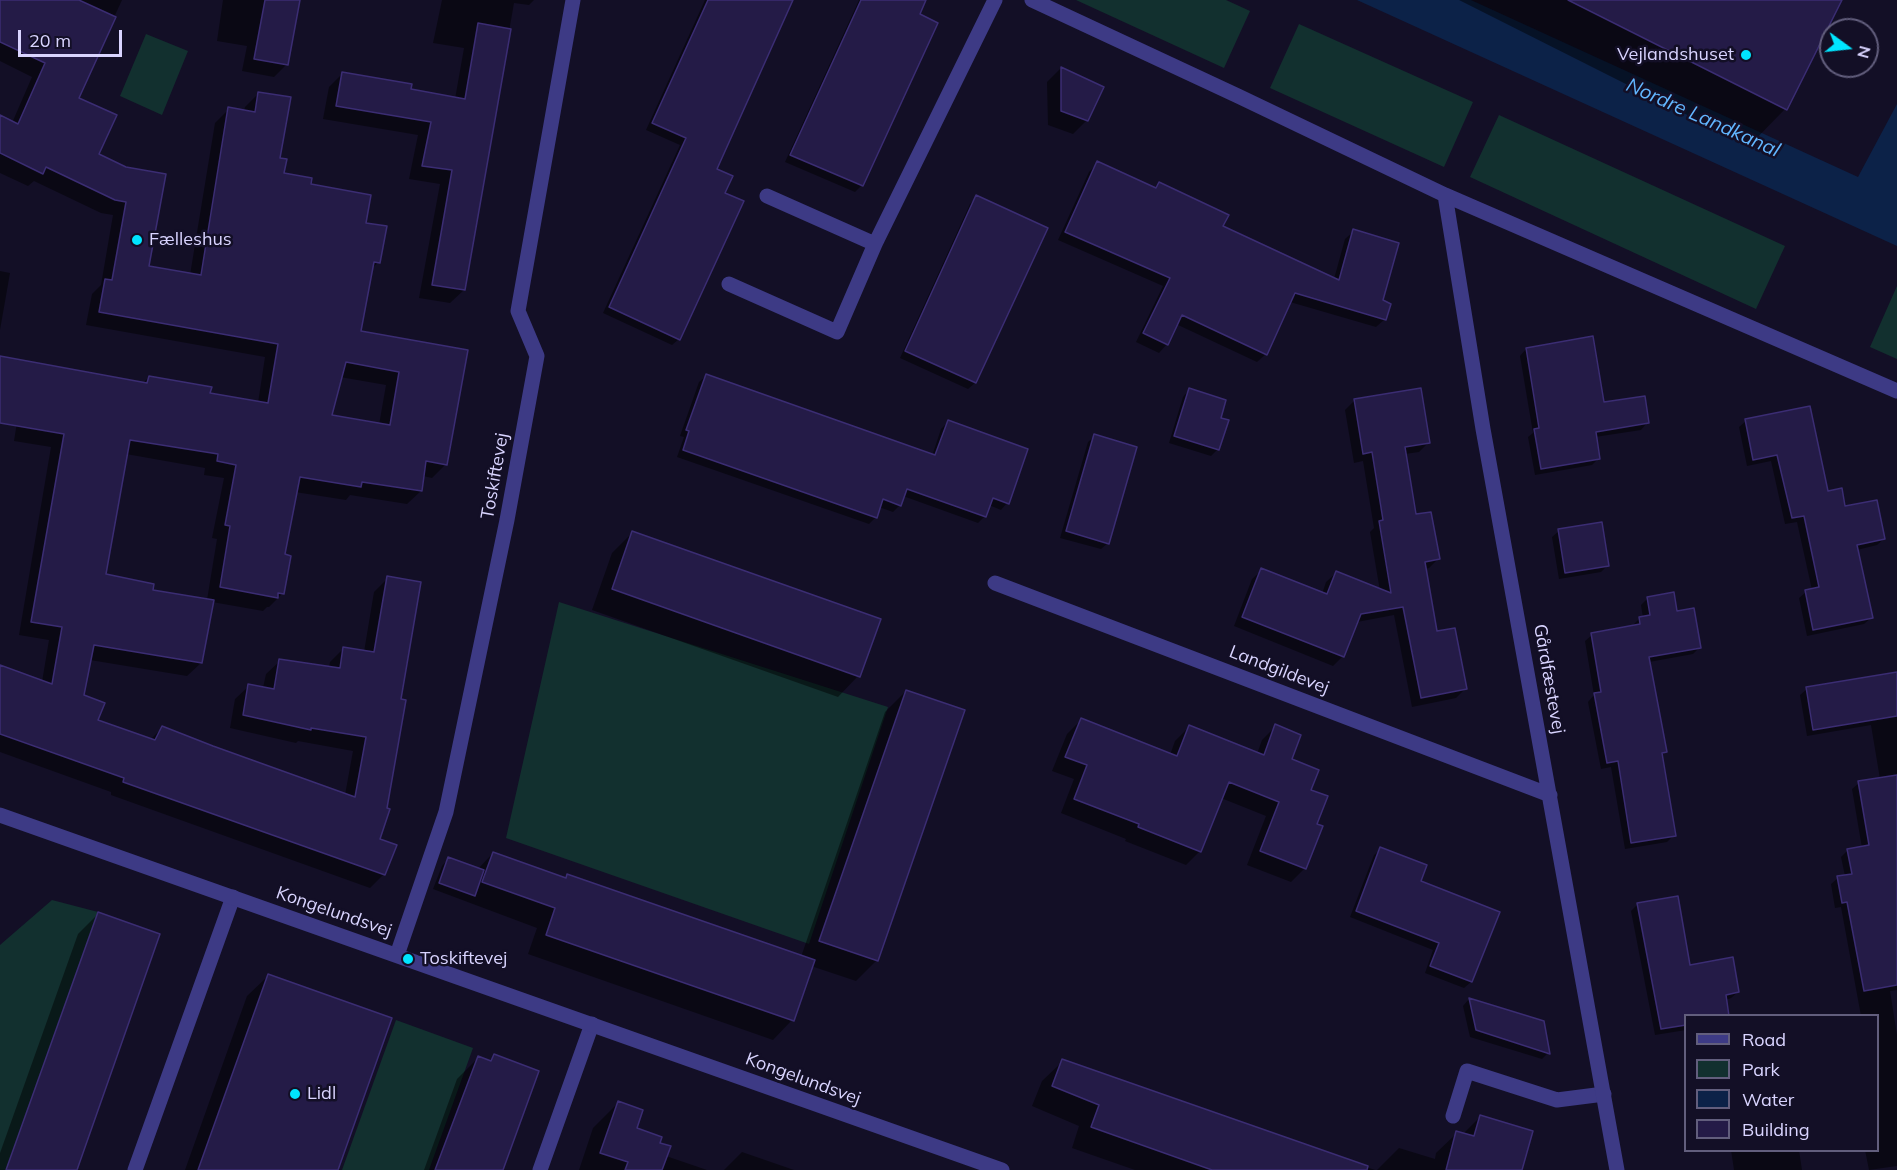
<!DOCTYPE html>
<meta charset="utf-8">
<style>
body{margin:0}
#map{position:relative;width:1897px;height:1170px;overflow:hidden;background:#130f26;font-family:Mulish,sans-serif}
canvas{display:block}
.legend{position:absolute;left:1684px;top:1014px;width:195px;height:138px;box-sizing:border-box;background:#130f26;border:2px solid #625e7d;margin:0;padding:8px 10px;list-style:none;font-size:18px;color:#d9d4ff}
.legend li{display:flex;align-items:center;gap:12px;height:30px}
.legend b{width:30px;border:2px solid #625e7d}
.north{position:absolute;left:1819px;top:18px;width:60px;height:60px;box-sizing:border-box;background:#130f26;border:2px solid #625e7d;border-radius:50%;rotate:105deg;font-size:16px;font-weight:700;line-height:24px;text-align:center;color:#d9d4ff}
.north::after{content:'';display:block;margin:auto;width:21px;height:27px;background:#00e5ff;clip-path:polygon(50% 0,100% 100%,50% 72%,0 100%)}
.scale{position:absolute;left:18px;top:30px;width:104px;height:27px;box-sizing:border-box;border:3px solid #d9d4ff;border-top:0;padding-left:8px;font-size:18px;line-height:21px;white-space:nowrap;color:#d9d4ff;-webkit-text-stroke:4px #130f26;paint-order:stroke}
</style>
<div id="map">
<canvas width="1897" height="1170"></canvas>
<ul class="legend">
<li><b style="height:8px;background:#3d3a85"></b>Road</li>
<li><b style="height:16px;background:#12302f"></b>Park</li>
<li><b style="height:16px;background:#0c2248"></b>Water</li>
<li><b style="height:16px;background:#241b47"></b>Building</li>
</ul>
<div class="north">N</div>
<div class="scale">20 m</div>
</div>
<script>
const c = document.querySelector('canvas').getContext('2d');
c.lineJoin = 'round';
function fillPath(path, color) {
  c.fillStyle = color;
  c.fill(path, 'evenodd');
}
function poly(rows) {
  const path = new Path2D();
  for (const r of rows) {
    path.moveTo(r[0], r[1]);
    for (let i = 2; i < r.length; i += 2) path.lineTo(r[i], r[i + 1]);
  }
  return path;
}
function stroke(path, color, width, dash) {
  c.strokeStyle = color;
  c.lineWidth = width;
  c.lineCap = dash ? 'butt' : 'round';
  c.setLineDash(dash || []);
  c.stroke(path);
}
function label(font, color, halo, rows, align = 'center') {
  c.font = font + ' Mulish,sans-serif';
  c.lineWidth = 5;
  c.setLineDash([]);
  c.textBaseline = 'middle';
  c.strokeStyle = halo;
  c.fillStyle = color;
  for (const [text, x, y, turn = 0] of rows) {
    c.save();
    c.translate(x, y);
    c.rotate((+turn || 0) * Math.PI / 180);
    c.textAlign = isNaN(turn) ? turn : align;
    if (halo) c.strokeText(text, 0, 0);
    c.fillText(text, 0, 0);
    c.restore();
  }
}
fillPath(poly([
 [1076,0,1226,0,1250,11,1224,68],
 [1299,24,1473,102,1444,167,1270,88],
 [146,34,188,51,162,115,120,96],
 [1499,115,1785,246,1756,309,1470,177],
 [1897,286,1897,359,1870,347],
 [559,602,888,707,809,944,506,838],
 [52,900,98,912,6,1170,0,1170,0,945],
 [396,1020,473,1048,429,1170,342,1170]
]), '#12302f');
fillPath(poly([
 [1357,0,1471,0,1858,177,1897,104,1897,246]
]), '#0c2248');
fillPath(poly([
 [0,0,122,0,77,98,97,155,125,168,148,267,190,275,215,123,229,109,244,111,245,107,259,93,283,174,309,185,364,224,379,262,371,269,360,332,466,351,446,464,432,478,423,476,421,491,407,504,350,495,346,500,295,492,283,555,283,593,269,607,267,607,263,611,212,602,201,663,187,676,90,660,83,696,96,721,150,740,162,728,345,795,353,751,298,741,296,743,230,728,235,699,249,686,263,688,266,674,280,661,329,668,330,662,344,648,364,652,374,592,388,578,378,839,384,874,370,888,111,795,111,792,0,752,0,667,42,682,49,640,19,635,51,447,14,441,24,378,143,383,149,377,209,394,258,403,265,357,86,325,92,294,101,285,113,215,101,213,34,181,28,186,0,173,0,117,12,123,32,77,0,61],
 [340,377,386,385,379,425,330,416],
 [126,454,205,468,204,475,224,478,212,538,217,539,207,600,151,591,104,575],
 [223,0,298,0,287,64,274,77,242,71,247,46,217,41],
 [442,0,534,0,529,5,514,3,464,290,450,303,419,298,440,184,409,179,418,135,323,119,329,87,343,73,409,90,455,99,464,48,433,43],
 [705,0,792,0,715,170,723,194,679,339,672,345,603,313,680,145,646,130],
 [859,0,925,0,918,15,862,185,855,192,785,162],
 [1459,0,1840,0,1785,109,1749,146],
 [1061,68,1087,120,1073,134,1048,125,1047,82],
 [1098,163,1154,189,1159,184,1221,227,1334,279,1345,239,1354,231,1381,301,1385,319,1376,327,1290,302,1266,354,1257,362,1176,324,1167,344,1159,353,1136,342,1163,286,1058,240,1089,172],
 [977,197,1046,229,975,383,968,389,900,358,970,204],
 [0,271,10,273,0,330],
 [1526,349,1603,404,1647,423,1641,430,1595,437,1599,458,1592,465,1535,475,1528,437,1533,433,1520,356],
 [706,376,932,456,941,429,948,422,1007,503,1001,510,989,505,985,516,978,523,903,496,900,505,893,512,879,507,876,517,869,524,677,457,684,437,680,436,699,382],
 [1189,390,1218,449,1211,456,1169,443,1183,397],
 [1420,390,1429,442,1419,452,1405,454,1415,516,1438,559,1429,568,1425,569,1436,633,1465,689,1456,698,1412,707,1394,615,1357,622,1343,656,1333,666,1234,626,1252,579,1262,570,1322,594,1326,582,1336,573,1380,591,1370,532,1374,528,1363,461,1354,463,1345,410,1354,401],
 [1746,421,1826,493,1884,539,1877,545,1857,550,1871,618,1864,624,1807,636,1799,598,1806,592,1812,590,1797,522,1785,524,1771,461,1747,466,1739,427],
 [1095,436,1108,543,1101,549,1060,538,1088,442],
 [1559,531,1607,566,1601,572,1559,579,1552,537],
 [633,532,858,676,838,697,592,610,612,553],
 [1648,598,1676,613,1699,648,1693,654,1649,662,1666,751,1661,756,1674,835,1667,842,1625,849,1611,767,1601,769,1588,702,1594,695,1585,641,1592,635,1633,627,1633,625,1640,618,1643,618,1641,605],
 [1897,673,1897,990,1890,991,1897,1035,1897,1166,1869,1170,1865,1150,1878,1150,1878,1016,1861,1016,1841,907,1835,908,1831,884,1838,878,1845,876,1841,857,1848,850,1862,848,1852,789,1859,783,1880,779,1871,725,1807,736,1800,695,1807,689],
 [906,691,877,960,856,981,811,966,792,1020,773,1040,528,954,537,928,433,889,442,866,448,859,478,869,493,853,564,879,567,876,801,957,885,712],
 [1081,720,1170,755,1175,741,1189,727,1257,754,1262,740,1276,726,1290,760,1309,791,1315,825,1305,868,1291,882,1247,865,1266,816,1221,798,1200,851,1186,865,1125,841,1126,839,1061,813,1074,779,1052,771,1067,734],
 [1381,849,1419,881,1471,982,1464,988,1425,973,1433,950,1350,917,1374,855],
 [1638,904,1689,967,1738,992,1731,998,1686,1016,1686,1030,1655,1035,1631,911],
 [98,914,75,1170,0,1170,0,1153,78,934],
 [268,976,336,1170,185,1170,247,996],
 [1469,999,1548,1053,1542,1059,1470,1037,1463,1006],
 [495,1056,501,1170,424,1170,457,1079,478,1058,489,1062],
 [1063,1061,1375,1170,1135,1170,1072,1148,1079,1126,1032,1106,1042,1081],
 [618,1103,635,1129,658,1144,666,1156,707,1170,579,1170,593,1128],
 [1480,1117,1520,1170,1377,1170,1399,1148,1435,1159,1436,1153,1457,1133,1463,1134],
 [1731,1150,1799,1150,1802,1170,1734,1170],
 [742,1152,794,1170,724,1170]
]), '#0007');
const building = poly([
 [0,0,79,0,116,17,79,98,117,115,99,154,126,167,166,174,149,266,201,275,228,107,255,112,258,92,291,97,280,158,287,159,284,173,312,178,311,184,371,195,366,223,387,226,380,263,374,262,361,331,468,350,447,465,426,461,422,491,362,482,361,487,300,477,285,554,291,556,284,594,278,593,278,598,220,587,230,526,225,525,236,465,217,461,218,454,130,440,106,574,154,584,153,590,214,600,202,663,94,645,84,695,105,703,98,720,155,740,162,726,213,746,355,797,366,737,311,728,311,730,243,715,248,684,274,689,279,659,340,668,343,647,374,652,387,576,421,582,401,699,406,700,387,808,390,809,380,839,397,845,385,875,123,782,124,778,0,734,0,665,52,684,62,627,31,622,64,434,0,423,0,356,147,383,149,376,212,387,210,393,268,403,278,344,99,312,105,279,112,280,126,202,115,200,46,167,43,174,0,153,0,115,18,124,45,63,0,42,0,0],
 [346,362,399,372,390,425,332,415,346,362],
 [265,0,300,0,288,65,254,59,265,0],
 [708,0,793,0,717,169,733,176,725,193,744,201,680,340,609,307,686,138,652,123,708,0],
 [861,0,926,0,920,14,938,23,863,186,790,155,861,0],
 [1568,0,1842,0,1787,110,1568,0],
 [478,23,511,29,465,290,432,285,452,170,422,166,431,122,336,106,342,72,412,84,411,89,465,99,478,23],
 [1061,67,1104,87,1088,121,1061,111,1061,67],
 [1097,161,1156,188,1159,182,1229,215,1223,226,1339,280,1353,229,1399,243,1383,300,1391,304,1386,320,1295,293,1267,355,1182,315,1168,345,1143,333,1170,278,1065,232,1097,161],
 [976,195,1048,228,976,383,905,351,976,195],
 [1593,336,1604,402,1645,396,1649,423,1596,432,1600,459,1541,469,1534,429,1539,428,1526,348,1593,336],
 [706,374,935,455,948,420,1028,449,1009,504,993,498,986,517,907,489,901,506,883,499,877,518,683,450,689,431,686,430,706,374],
 [1189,388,1226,400,1221,418,1229,420,1219,450,1174,436,1189,388],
 [1421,388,1430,443,1405,447,1416,514,1431,512,1440,559,1425,562,1437,631,1455,628,1467,689,1421,698,1403,607,1361,614,1344,657,1242,617,1261,568,1327,594,1336,571,1391,593,1379,521,1383,520,1372,452,1363,454,1354,399,1421,388],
 [1810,406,1828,491,1842,488,1845,506,1877,500,1885,539,1857,545,1873,618,1813,630,1805,590,1819,587,1804,516,1792,518,1777,455,1753,460,1745,419,1810,406],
 [1094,434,1137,447,1109,544,1066,531,1094,434],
 [1602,522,1609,566,1565,573,1558,529,1602,522],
 [632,531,881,619,860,677,612,589,632,531],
 [1674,592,1677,611,1694,608,1701,648,1649,657,1667,752,1662,753,1676,836,1631,843,1618,761,1607,763,1594,693,1601,692,1591,633,1640,624,1639,617,1650,615,1647,597,1674,592],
 [1897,672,1897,716,1813,730,1806,687,1897,672],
 [906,690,965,710,878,961,819,941,906,690],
 [1081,718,1177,756,1189,725,1264,755,1275,724,1301,735,1292,759,1319,770,1311,790,1328,796,1317,824,1323,826,1306,869,1260,851,1279,802,1229,782,1201,852,1138,827,1139,824,1074,799,1087,765,1065,757,1081,718],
 [1897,775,1897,985,1864,991,1847,902,1842,903,1837,876,1852,874,1847,849,1869,845,1858,781,1897,775],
 [1380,847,1427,865,1421,881,1500,912,1472,982,1430,966,1439,943,1356,911,1380,847],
 [493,852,566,878,567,874,815,960,794,1021,546,935,555,908,482,882,493,852],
 [448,857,484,870,475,896,439,883,448,857],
 [1678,896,1690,965,1733,957,1739,992,1726,995,1729,1016,1686,1016,1686,1025,1661,1029,1637,903,1678,896],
 [98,912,160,934,77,1170,6,1170,98,912],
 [268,974,392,1018,338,1170,198,1170,268,974],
 [1469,998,1544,1021,1550,1054,1476,1030,1469,998],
 [494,1054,539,1071,503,1170,435,1170,478,1056,491,1061,494,1054],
 [1062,1059,1368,1166,1367,1170,1212,1170,1091,1127,1099,1105,1052,1086,1062,1059],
 [618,1101,643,1110,637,1128,662,1137,660,1143,671,1146,662,1170,625,1170,628,1162,600,1153,618,1101],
 [1480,1115,1533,1131,1522,1170,1446,1170,1456,1131,1474,1136,1480,1115]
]);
fillPath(building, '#241b47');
stroke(building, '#3b2d73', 1.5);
stroke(poly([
 [1453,1116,1467,1071,1557,1100,1604,1094],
 [135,1170,233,897],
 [540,1170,592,1024]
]), '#3d3a85', 15);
stroke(poly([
 [1032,0,1238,96,1445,195,1897,391],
 [1445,195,1483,429,1617,1170],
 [767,196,875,244],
 [729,284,837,332,875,244,995,0],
 [995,583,1550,795],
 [397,955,446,812,507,520,537,356,518,311,573,0]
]), '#3d3a85', 15);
stroke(poly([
 [0,815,1002,1170]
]), '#3d3a85', 15);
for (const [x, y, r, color] of [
 [1746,55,6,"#00e5ff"],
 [137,240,6,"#00e5ff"],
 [408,959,6,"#00e5ff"],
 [295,1094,6,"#00e5ff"]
]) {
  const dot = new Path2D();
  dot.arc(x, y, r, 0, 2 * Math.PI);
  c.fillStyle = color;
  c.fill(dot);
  stroke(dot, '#130f26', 2);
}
label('18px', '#d9d4ff', '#130f26', [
 ["Vejlandshuset",1734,55,"right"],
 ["Fælleshus",149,240],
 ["Toskiftevej",420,959],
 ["Lidl",307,1094]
], 'left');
label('18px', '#d9d4ff', '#130f26', [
 ["Toskiftevej",495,476,-80],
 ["Landgildevej",1279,670,21],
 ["Gårdfæstevej",1549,679,80],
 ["Kongelundsvej",334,912,19],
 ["Kongelundsvej",803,1079,20]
]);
label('italic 20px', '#62b6ff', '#130f26', [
 ["Nordre Landkanal",1703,118,24]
]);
</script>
